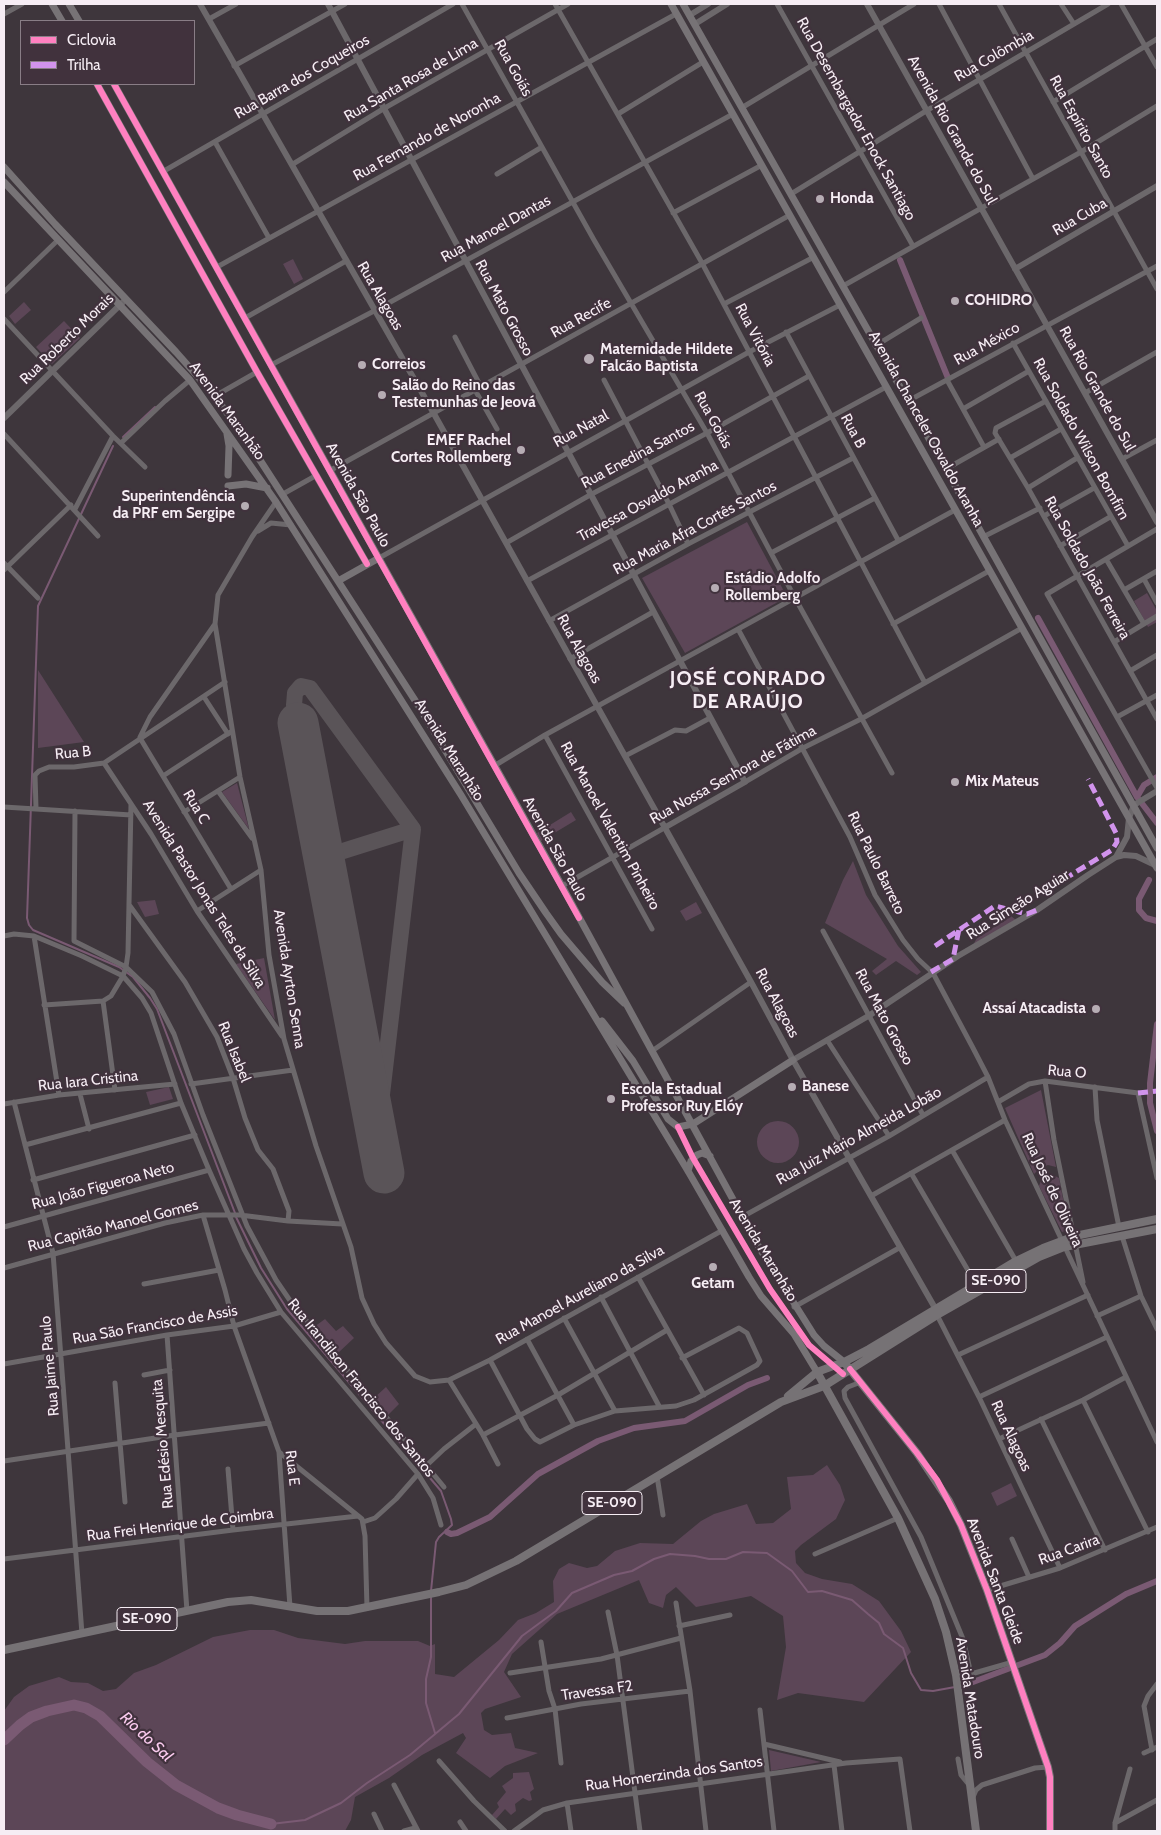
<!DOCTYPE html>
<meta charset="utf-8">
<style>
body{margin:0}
#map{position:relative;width:1161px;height:1835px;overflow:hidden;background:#3e363c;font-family:Cabin,sans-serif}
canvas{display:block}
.frame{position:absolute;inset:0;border:5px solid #f6edf4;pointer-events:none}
.legend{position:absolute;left:20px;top:20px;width:175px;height:65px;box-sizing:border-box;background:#41323d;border:1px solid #897d86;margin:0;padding:6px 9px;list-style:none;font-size:15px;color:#f6edf4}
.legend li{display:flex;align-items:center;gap:10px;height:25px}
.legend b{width:25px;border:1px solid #897d86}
</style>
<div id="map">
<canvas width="1161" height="1835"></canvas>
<div class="frame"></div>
<ul class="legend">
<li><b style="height:6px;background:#ff80c0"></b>Ciclovia</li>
<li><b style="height:6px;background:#d193ec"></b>Trilha</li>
</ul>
</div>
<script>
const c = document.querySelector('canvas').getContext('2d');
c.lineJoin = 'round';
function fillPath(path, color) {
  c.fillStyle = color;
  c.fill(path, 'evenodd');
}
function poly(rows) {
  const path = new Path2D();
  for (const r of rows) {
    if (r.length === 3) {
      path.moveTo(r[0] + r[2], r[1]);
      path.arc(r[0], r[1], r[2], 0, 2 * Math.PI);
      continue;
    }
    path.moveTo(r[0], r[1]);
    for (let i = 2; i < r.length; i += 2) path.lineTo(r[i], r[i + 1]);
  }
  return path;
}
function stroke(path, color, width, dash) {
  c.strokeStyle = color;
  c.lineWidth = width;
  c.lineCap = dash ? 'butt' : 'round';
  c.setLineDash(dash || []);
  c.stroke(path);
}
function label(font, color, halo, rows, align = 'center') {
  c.font = font + ' Cabin,sans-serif';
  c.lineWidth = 4.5;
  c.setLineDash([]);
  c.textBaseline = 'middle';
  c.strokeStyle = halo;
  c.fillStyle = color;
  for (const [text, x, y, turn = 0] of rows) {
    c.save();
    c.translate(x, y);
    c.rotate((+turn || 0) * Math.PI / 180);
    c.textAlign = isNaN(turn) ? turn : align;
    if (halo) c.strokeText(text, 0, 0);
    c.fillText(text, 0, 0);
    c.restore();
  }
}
fillPath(poly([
 [293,259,303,279,294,284,283,264],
 [24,302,31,310,15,324,9,316],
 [64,321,80,338,52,364,36,347],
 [747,522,787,597,685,653,642,578],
 [1147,593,1157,611,1157,622,1148,627,1134,601],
 [38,670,84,742,38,748],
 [237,783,249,829,222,792],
 [571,812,576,820,541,841,537,833],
 [853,861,866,895,898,946,921,972,917,975,896,961,876,975,872,971,887,959,825,923,843,880],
 [155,900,159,914,145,917,137,902],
 [696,902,702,913,686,921,680,911],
 [1011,916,1016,920,973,945,977,938],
 [264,958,275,1020,236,964],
 [169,1087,173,1099,150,1105,146,1092],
 [1041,1090,1056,1167,1048,1165,1040,1168,1034,1174,1005,1108],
 [778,1142,21],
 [1051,1174,1059,1178,1069,1230,1062,1232,1039,1186,1042,1178],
 [325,1319,336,1331,343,1326,354,1338,338,1353,314,1327],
 [386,1387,399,1404,388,1415,374,1398],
 [827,1465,840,1485,845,1500,836,1519,801,1545,795,1551,796,1563,805,1573,822,1579,852,1584,879,1601,901,1631,911,1652,864,1702,798,1693,777,1700,786,1647,783,1616,751,1596,696,1607,676,1587,666,1595,663,1608,649,1603,639,1580,557,1614,512,1654,504,1672,521,1697,485,1709,481,1713,484,1730,492,1735,511,1733,515,1748,538,1753,505,1766,490,1778,456,1753,466,1738,463,1733,422,1755,389,1778,355,1797,351,1820,345,1831,4,1831,4,1711,14,1697,29,1686,59,1677,71,1682,88,1683,103,1691,116,1689,134,1673,156,1665,213,1637,250,1630,274,1630,298,1638,345,1644,365,1641,418,1641,430,1646,435,1644,435,1674,454,1677,499,1640,518,1620,536,1613,554,1602,553,1581,559,1569,569,1563,587,1568,597,1566,615,1551,640,1543,673,1544,701,1521,714,1514,747,1504,756,1524,773,1523,791,1509,787,1477,813,1475],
 [1011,1483,1017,1496,997,1506,991,1493],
 [769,1750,821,1762,771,1771],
 [529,1772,534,1789,530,1792,532,1800,529,1801,523,1798,515,1804,516,1811,511,1815,505,1809,496,1819,492,1815,499,1807,497,1803,506,1792,502,1786,513,1778,513,1773]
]), '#5c4657');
stroke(poly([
 [123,437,155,407],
 [113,446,38,606,27,918,29,925,33,930,119,967,133,977,150,998,157,1009,235,1213],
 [236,1217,261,1268,287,1309,441,1491,451,1519,452,1525,439,1537,436,1542,431,1591],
 [431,1596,431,1657,426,1679,426,1703,435,1733],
 [271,1824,305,1820,341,1803,367,1783,410,1755,459,1714,522,1636,556,1611,572,1593,614,1575,632,1571,654,1559,670,1554,695,1556,709,1559,726,1559,743,1552,767,1553,792,1571,808,1592,822,1591,852,1600,868,1614,879,1623,884,1634,903,1648,911,1673,921,1690,933,1691,955,1687]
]), '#7a5a73', 2);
stroke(poly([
 [900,260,948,378],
 [1038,618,1137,797,1157,823],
 [1137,797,1144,785,1157,777],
 [1149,880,1139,899,1139,910,1146,918,1157,921],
 [1157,1024,1150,1083,1150,1103,1157,1131],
 [447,1532,451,1534,457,1533,490,1517,538,1474,598,1441,634,1428,685,1421,748,1385,767,1378],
 [965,1685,1045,1655,1060,1643,1075,1626,1126,1594,1157,1581]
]), '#7a5a73', 6);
stroke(poly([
 [4,1740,20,1725,31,1717,47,1711,74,1705,86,1708,100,1716,147,1762,176,1785,218,1808,237,1815,271,1824]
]), '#7a5a73', 11);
stroke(poly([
 [298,723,294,705,295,693,301,686,310,688,413,829,377,1137],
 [324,857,413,829]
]), '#5a5458', 16);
stroke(poly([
 [298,723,384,1173]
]), '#5a5458', 41);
stroke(poly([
 [462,4,594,240,707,433,795,598,892,773],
 [555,4,702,263,925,683],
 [777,4,913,246],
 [939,4,1033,179],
 [999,4,1157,289],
 [1061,4,1074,24],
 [1121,4,1157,67],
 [4,14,22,4],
 [209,19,236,4],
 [234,66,345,4],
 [1053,102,1157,39],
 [743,107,914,4],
 [618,114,703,62],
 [215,142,269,238],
 [293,164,383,109,568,4],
 [164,171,453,4],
 [497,174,542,147],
 [791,194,926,111,1108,4],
 [673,213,762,165],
 [217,267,676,14],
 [843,286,1081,152,1157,106],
 [4,292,58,240],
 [724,304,814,257],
 [245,318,346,261],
 [4,319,113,436,145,467],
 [786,332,898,540],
 [455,337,481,387],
 [1013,343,1128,546],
 [875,346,921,318],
 [271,365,374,311,733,114],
 [604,380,669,504,688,544],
 [947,380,984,447],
 [475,390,497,429],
 [1085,393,1157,352],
 [215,396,257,372],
 [908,401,1157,266],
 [1046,401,996,428,995,433,1028,488,1157,719],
 [963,409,1029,371],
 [4,434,98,536],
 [121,443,165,401,190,380],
 [1010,458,1061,429],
 [1122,459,1157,440],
 [946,469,999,439],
 [331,470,790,215],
 [1028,488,1077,458],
 [283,494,317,475],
 [276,502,252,537,218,595,215,624,240,777,261,870,269,955,284,1039,316,1146,351,1247,362,1298,374,1324,386,1343,415,1376,430,1382,449,1380,490,1360,723,1230],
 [75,509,113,436],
 [1044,516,1094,488],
 [1157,529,1047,594,1157,788],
 [258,531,271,523,291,525],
 [983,537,1040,508],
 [506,543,590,495,707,433,809,376],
 [1060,546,1110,517],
 [771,553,875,498],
 [379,558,749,352,840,305],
 [1106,559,1144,624],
 [4,563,38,598],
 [4,570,71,505],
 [1144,579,1157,603],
 [527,581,886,387],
 [1124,590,1157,571],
 [549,621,688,544,853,458],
 [893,624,989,571],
 [738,629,850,837,875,895,903,940,918,959,933,973,973,1048,988,1077,1005,1120,1157,1442],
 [1114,642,1157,616],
 [570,659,653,612],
 [1130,671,1157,655],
 [204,697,228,734],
 [1117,717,1157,695],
 [545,735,652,929],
 [140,737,150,717,215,624],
 [140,738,231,889],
 [625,756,675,730,686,731,710,718],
 [104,763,151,834,197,911,282,1036],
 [494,766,545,735,955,510],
 [163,776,232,731],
 [745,782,803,748,861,719,1022,628],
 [218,791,252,838],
 [4,807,131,815],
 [36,808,35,775,39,771,49,767,74,767,104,763,225,682],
 [75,811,74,941,126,967,152,992,174,1034,203,1115,247,1226,276,1280,291,1302,444,1487],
 [184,812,240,777],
 [562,886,664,828],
 [130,906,185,982,217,1037,233,1078,245,1118,258,1150,273,1169,289,1211,288,1221],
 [197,911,261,870],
 [823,931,923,1115],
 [4,936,14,934,34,936,82,956,123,976,142,998,151,1013,181,1103,209,1170,244,1249,257,1273,281,1312,418,1474,433,1498,441,1525],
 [34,936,59,1095],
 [103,1001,115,1090],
 [44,1005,103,1001,111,996,123,976,126,967,128,953,131,804],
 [827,1040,889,1136],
 [652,1051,751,982],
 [1045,1081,1054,1140,1083,1282],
 [191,1084,293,1070],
 [1095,1087,1097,1120,1119,1227],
 [80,1094,89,1129],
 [14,1102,53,1253,82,1634],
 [998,1102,1029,1084,1045,1081,1138,1093,1157,1178],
 [4,1104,59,1095,175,1084],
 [25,1145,181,1103],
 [952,1150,1016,1261],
 [911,1173,976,1284],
 [33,1180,195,1135],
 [871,1196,1005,1120],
 [203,1215,225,1290,234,1326,279,1452,290,1607],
 [742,1217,889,1136,988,1077],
 [4,1227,209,1170],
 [1122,1236,1141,1296,1157,1329],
 [4,1268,165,1223,203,1215,240,1215,288,1221,342,1224],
 [638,1277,704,1395],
 [144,1284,219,1270],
 [601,1297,659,1406],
 [794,1307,899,1248],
 [937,1315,979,1397,1060,1568],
 [1097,1316,1141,1296],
 [564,1318,615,1411],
 [167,1335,187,1611],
 [527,1339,574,1425],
 [958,1355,1088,1295],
 [490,1360,527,1429,535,1439,540,1442,574,1425,615,1411,676,1406,694,1400,757,1365,760,1361,747,1333,739,1328,682,1358],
 [4,1364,167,1335,234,1326,281,1312],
 [144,1375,170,1370],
 [449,1380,483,1435,498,1464],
 [861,1382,848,1387,844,1391,845,1398,921,1537,963,1639,971,1674,1013,1662],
 [115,1383,125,1502],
 [979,1397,1107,1337],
 [1083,1400,1148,1532],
 [1041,1419,1105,1550],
 [483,1435,558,1395,667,1330],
 [999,1439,1083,1400,1126,1377],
 [279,1452,362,1519,365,1536,367,1608],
 [4,1461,175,1435,269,1423],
 [426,1466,444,1449,476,1424],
 [228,1469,233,1530],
 [657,1476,663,1515],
 [363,1522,375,1518,396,1499,418,1474],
 [1012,1539,1029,1577],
 [815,1554,898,1518],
 [4,1559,233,1530,358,1516],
 [987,1590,1060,1568,1157,1527],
 [676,1603,690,1691,706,1831],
 [608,1612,617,1655,640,1831],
 [679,1626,730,1615],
 [541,1642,549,1691,555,1709,561,1763],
 [510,1673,601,1659,681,1638],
 [760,1710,774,1831],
 [507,1718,581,1704,690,1691],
 [764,1744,840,1762],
 [1152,1750,1144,1706,1148,1696,1157,1684],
 [1144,1753,1157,1747],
 [958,1759,961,1775,970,1786],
 [439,1761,474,1801,505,1831],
 [834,1765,842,1831],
 [394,1785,418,1831],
 [973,1797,976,1790,982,1785,1035,1768,1048,1767],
 [567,1803,571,1831],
 [374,1814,382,1831],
 [460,1822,466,1831],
 [1115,1823,1157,1800],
 [404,1831,415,1828],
 [514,1831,543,1810,567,1803,846,1763,900,1759,910,1831],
 [1115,1831,1115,1823,1130,1769]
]), '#6c686b', 5);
stroke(poly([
 [200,4,433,412,751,982,793,1060,935,1308],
 [328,4,745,782,664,828],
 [867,4,1157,522],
 [690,15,708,4],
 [695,24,727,4],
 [1015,269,1157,186],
 [4,418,123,302],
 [1116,857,1127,837,1129,818,1134,805,1157,791],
 [793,1060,870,1015,958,956,1037,910,1088,875,1116,857,1124,855,1136,856,1155,865]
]), '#6c686b', 6);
stroke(poly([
 [52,4,62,21],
 [69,4,79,21],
 [671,4,1157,868],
 [683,4,908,401,1157,848],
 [97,84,257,372,367,564],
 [114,84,562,886,760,1249,814,1335,824,1346,844,1362],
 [4,167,55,224,176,352,215,396,258,457,418,705,519,873,546,913,561,934,602,982,624,1003],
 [4,182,190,380,276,502,461,795,688,1171,749,1277,761,1296,794,1334,817,1372],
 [227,434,229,446,228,475],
 [228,486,246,484,267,488],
 [338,581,379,558],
 [602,1021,633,1061,668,1119,678,1127,693,1124,793,1060],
 [688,1171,691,1161,697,1155,702,1153,710,1156]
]), '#777376', 7);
stroke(poly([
 [844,1362,917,1453,949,1501,961,1525,987,1590,1048,1767,1050,1777,1050,1831],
 [817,1372,898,1518,935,1599,946,1632,956,1675,976,1831],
 [788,1396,817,1372,844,1362,869,1349,1016,1261,1043,1248,1075,1236,1157,1219],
 [4,1650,228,1602,251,1600,317,1611,348,1611,439,1592,466,1585,516,1561,781,1402,824,1386,937,1315,1039,1257,1064,1247,1157,1229]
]), '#767275', 8);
stroke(poly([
 [1051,887,1112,850,1117,842,1116,833,1088,779],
 [935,946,995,906,1027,914,1037,910],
 [931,972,953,959,959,929],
 [1138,1093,1157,1091]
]), '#d193ec', 5, [10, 5]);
stroke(poly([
 [97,84,257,372,367,564],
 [114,84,579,918],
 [678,1127,693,1158,770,1289,809,1345,843,1374],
 [850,1369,917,1453,937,1480,961,1525,987,1590,1048,1767,1050,1777,1050,1831]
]), '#ff80c0', 6);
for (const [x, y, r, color] of [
 [820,199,5,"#b6adb4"],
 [955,301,5,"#b6adb4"],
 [589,359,6,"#b6adb4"],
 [362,365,5,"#b6adb4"],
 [382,395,5,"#b6adb4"],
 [521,450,5,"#b6adb4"],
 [245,506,5,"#b6adb4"],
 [715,588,5,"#b6adb4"],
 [955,782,5,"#b6adb4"],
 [1096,1009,5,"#b6adb4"],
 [792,1087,5,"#b6adb4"],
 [611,1099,5,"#b6adb4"],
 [713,1267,5,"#b6adb4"]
]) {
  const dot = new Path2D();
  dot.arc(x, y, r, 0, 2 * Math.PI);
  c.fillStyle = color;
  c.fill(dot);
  stroke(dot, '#41323d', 2);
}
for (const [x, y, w] of [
 [996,1281,60],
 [612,1503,60],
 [147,1619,60]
]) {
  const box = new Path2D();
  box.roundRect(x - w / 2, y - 11.5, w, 23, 4);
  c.fillStyle = '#41323d';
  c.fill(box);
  stroke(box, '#f6edf4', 1);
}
label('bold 14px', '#f6edf4', null, [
 ["SE-090",996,1281],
 ["SE-090",612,1503],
 ["SE-090",147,1619]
]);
label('15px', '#f6edf4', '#41323d', [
 ["Rua Colômbia",994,56,-30],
 ["Rua Goiás",513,68,61],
 ["Rua Barra dos Coqueiros",302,77,-30],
 ["Rua Santa Rosa de Lima",411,80,-30],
 ["Rua Desembargador Enock Santiago",856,119,61],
 ["Rua Espírito Santo",1081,127,61],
 ["Avenida Rio Grande do Sul",952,130,61],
 ["Rua Fernando de Noronha",427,137,-29],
 ["Rua Cuba",1080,217,-30],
 ["Rua Manoel Dantas",496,229,-29],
 ["Rua Alagoas",380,296,60],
 ["Rua Mato Grosso",504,308,62],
 ["Rua Recife",581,318,-29],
 ["Rua Vitória",755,335,62],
 ["Rua Roberto Morais",67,339,-44],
 ["Rua México",987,344,-29],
 ["Rua Rio Grande do Sul",1097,389,61],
 ["Avenida Maranhão",227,411,54],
 ["Rua Goiás",713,420,61],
 ["Rua Natal",581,429,-29],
 ["Avenida Chanceler Osvaldo Aranha",926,429,61],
 ["Rua B",853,431,62],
 ["Rua Soldado Wilson Bomfim",1081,439,61],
 ["Rua Enedina Santos",638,455,-28],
 ["Avenida São Paulo",358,495,61],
 ["Travessa Osvaldo Aranha",648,501,-28],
 ["Rua Maria Afra Cortês Santos",695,528,-28],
 ["Rua Soldado João Ferreira",1087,568,61],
 ["Rua Alagoas",579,649,61],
 ["Avenida Maranhão",449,750,58],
 ["Rua B",73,753,-5],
 ["Rua Nossa Senhora de Fátima",733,775,-29],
 ["Rua C",196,807,59],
 ["Rua Manoel Valentim Pinheiro",610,826,61],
 ["Avenida São Paulo",555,849,61],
 ["Rua Paulo Barreto",876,863,64],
 ["Avenida Pastor Jonas Teles da Silva",204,894,58],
 ["Rua Simeão Aguiar",1018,905,-32],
 ["Avenida Ayrton Senna",289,979,81],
 ["Rua Alagoas",777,1003,62],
 ["Rua Mato Grosso",884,1017,62],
 ["Rua Isabel",234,1052,68],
 ["Rua O",1067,1072,5],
 ["Rua Iara Cristina",88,1081,-6],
 ["Rua Juiz Mário Almeida Lobão",859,1136,-29],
 ["Rua João Figueroa Neto",103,1186,-15],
 ["Rua José de Oliveira",1052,1190,65],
 ["Rua Capitão Manoel Gomes",113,1226,-14],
 ["Avenida Maranhão",763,1250,59],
 ["Rua Manoel Aureliano da Silva",580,1295,-29],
 ["Rua São Francisco de Assis",155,1325,-10],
 ["Rua Jaime Paulo",50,1366,-95],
 ["Rua Irandilson Francisco dos Santos",361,1388,51],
 ["Rua Alagoas",1011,1436,65],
 ["Rua Edésio Mesquita",163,1444,-95],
 ["Rua E",292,1468,83],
 ["Rua Frei Henrique de Coimbra",180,1525,-7],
 ["Rua Carira",1069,1550,-20],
 ["Avenida Santa Gleide",995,1581,69],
 ["Travessa F2",597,1691,-8],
 ["Avenida Matadouro",970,1698,81],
 ["Rua Homerzinda dos Santos",674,1774,-8]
]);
label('bold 15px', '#f6edf4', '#41323d', [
 ["Honda",830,199],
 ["COHIDRO",965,301],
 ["Maternidade Hildete",600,350],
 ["Falcão Baptista",600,367],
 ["Correios",372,365],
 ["Salão do Reino das",392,386],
 ["Testemunhas de Jeová",392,403],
 ["EMEF Rachel",511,441,"right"],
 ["Cortes Rollemberg",511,458,"right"],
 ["Superintendência",235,497,"right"],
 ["da PRF em Sergipe",235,514,"right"],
 ["Estádio Adolfo",725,579],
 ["Rollemberg",725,596],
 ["Mix Mateus",965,782],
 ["Assaí Atacadista",1086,1009,"right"],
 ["Banese",802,1087],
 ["Escola Estadual",621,1090],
 ["Professor Ruy Elóy",621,1107],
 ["Getam",713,1284,"center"]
], 'left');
label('italic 16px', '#fbcbef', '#41323d', [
 ["Rio do Sal",146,1737,43]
]);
c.letterSpacing = '1px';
label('bold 20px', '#f6edf4', '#41323d', [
 ["JOSÉ CONRADO",748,679],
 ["DE ARAÚJO",748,702]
]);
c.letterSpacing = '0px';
</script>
